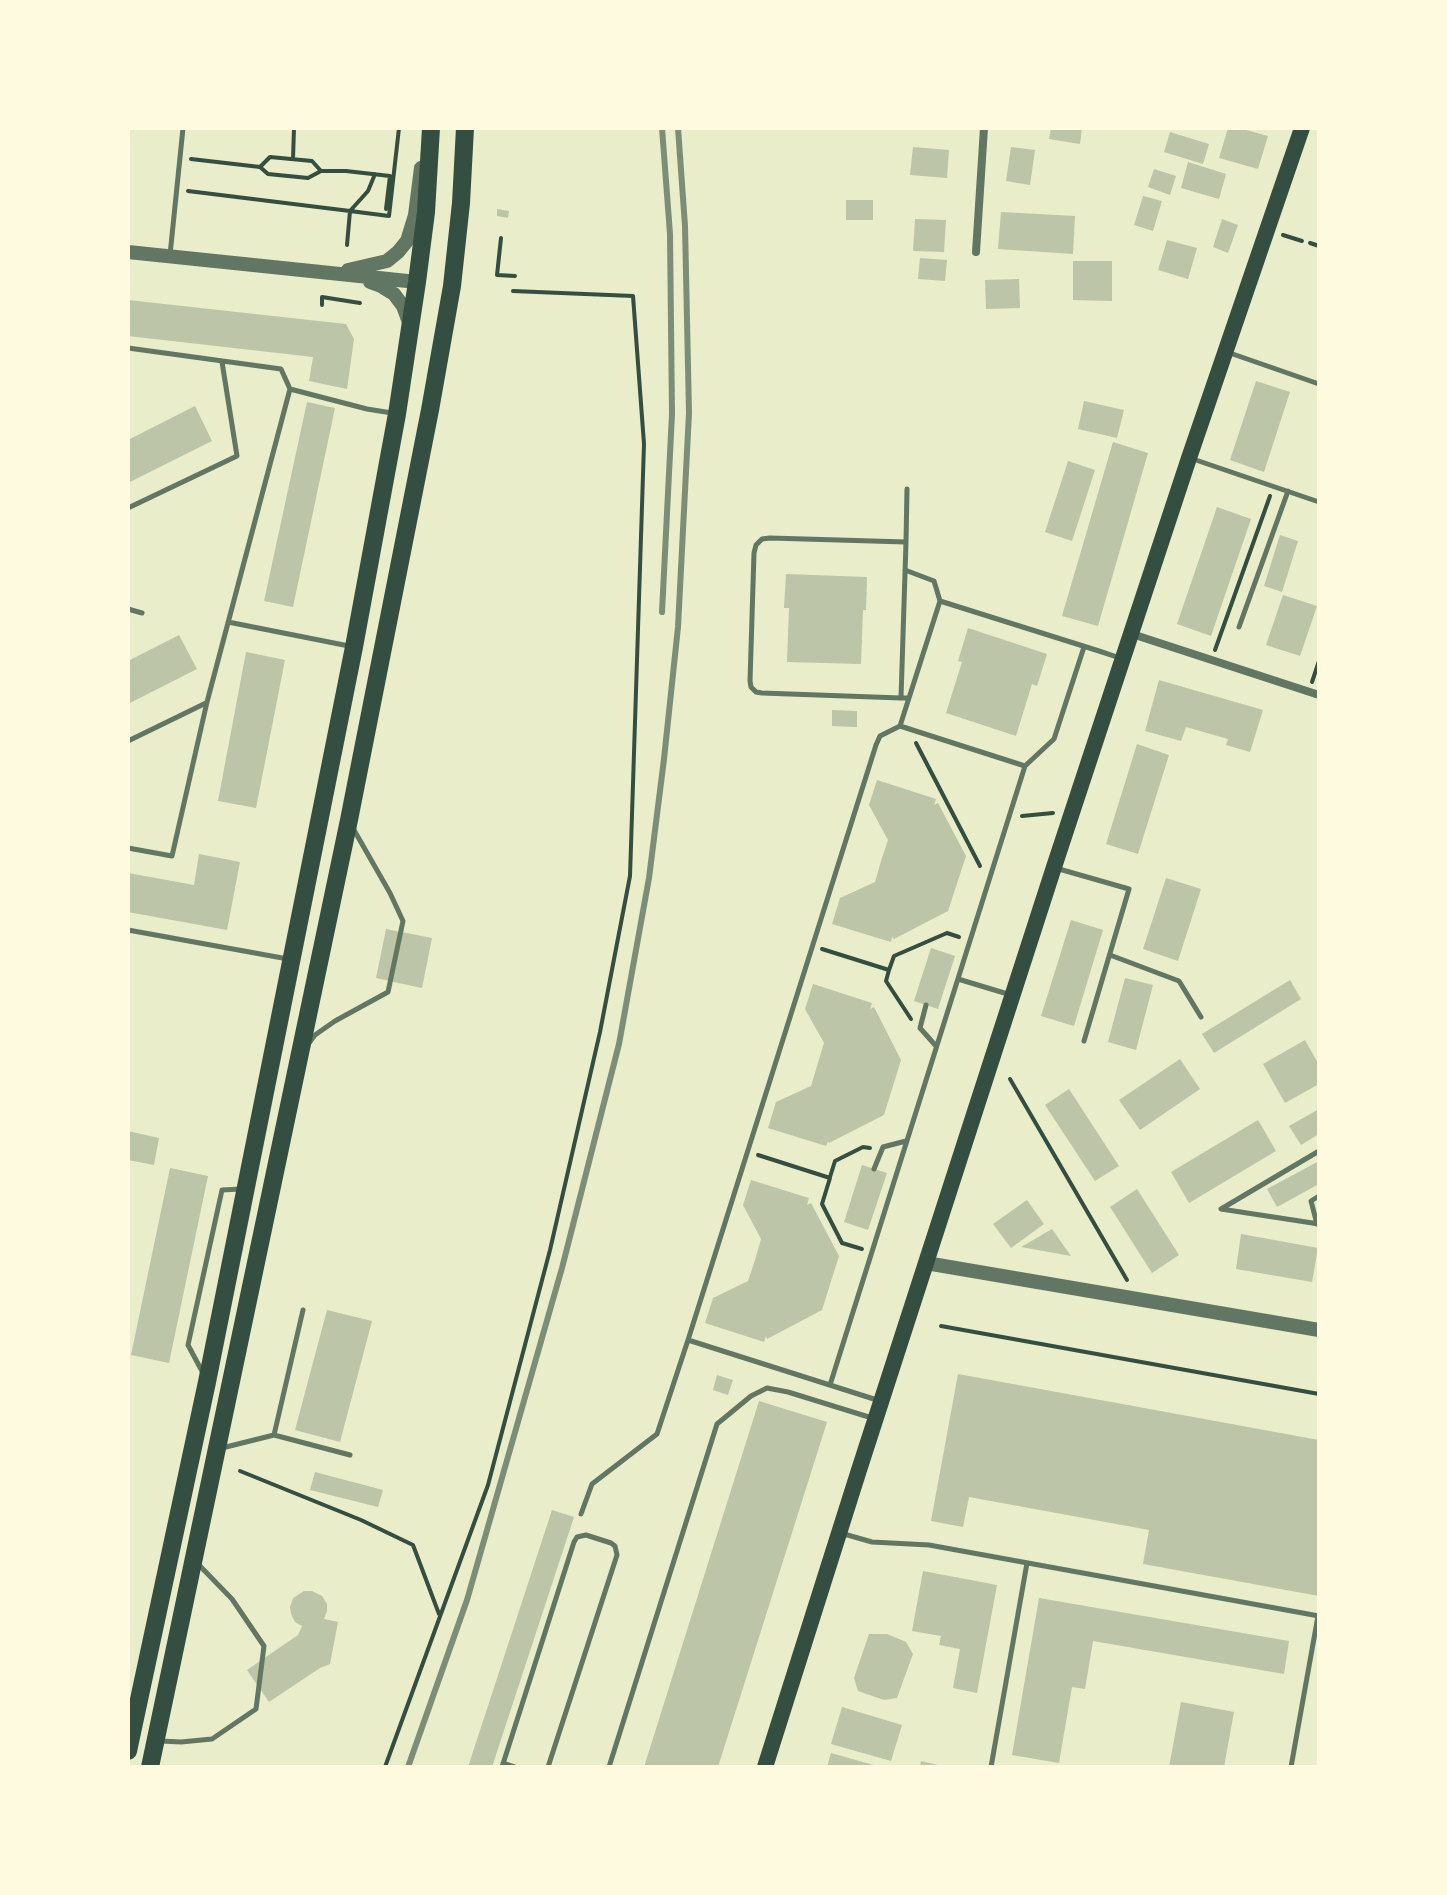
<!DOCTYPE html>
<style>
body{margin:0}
#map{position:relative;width:1447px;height:1895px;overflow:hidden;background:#e9edc9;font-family:"Noto Sans",sans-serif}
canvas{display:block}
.frame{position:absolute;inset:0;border:130px solid #fefae0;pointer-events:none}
</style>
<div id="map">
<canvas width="1447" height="1895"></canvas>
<div class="frame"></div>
</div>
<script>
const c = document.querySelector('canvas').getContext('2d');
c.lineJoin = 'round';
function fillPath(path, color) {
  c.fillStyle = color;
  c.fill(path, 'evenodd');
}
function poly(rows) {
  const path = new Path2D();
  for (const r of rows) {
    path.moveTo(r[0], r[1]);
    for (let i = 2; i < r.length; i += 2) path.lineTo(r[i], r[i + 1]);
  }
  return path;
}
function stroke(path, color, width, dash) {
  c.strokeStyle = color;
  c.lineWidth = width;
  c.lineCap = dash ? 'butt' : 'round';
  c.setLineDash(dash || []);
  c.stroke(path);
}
fillPath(poly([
 [1051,128,1082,128,1080,144,1049,139],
 [1228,128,1239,128,1268,136,1258,169,1219,158],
 [1170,132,1209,144,1203,164,1164,152],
 [913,147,949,150,947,178,910,175],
 [1011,147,1035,150,1030,185,1006,181],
 [1188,162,1226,174,1219,199,1181,188],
 [1154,169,1176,176,1170,195,1148,187],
 [1143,196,1162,201,1153,231,1134,225],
 [846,200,873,200,873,220,846,220],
 [497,209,509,211,508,218,497,216],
 [1001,212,1075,216,1073,254,998,249],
 [915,219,946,220,944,252,913,251],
 [1222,219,1238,225,1228,253,1213,247],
 [1167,240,1197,248,1188,279,1158,270],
 [920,258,947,260,945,281,918,279],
 [1073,261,1112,261,1112,301,1073,300],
 [1019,279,1020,308,986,309,985,280],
 [128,300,346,324,354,339,347,389,309,381,313,357,128,336],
 [1256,381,1290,392,1264,472,1230,460],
 [1084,401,1124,410,1117,438,1078,429],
 [307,402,335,408,293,607,264,601],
 [195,406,212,441,128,483,128,440],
 [1113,442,1148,453,1098,626,1062,616],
 [1068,461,1095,470,1072,541,1045,532],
 [1217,507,1251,519,1211,636,1177,624],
 [1280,535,1298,541,1282,592,1264,586],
 [786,574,867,577,866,610,863,610,861,664,787,662,789,608,784,608],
 [1283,595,1317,606,1300,656,1266,645],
 [968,628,1047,654,1037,686,1032,684,1016,736,946,713,962,662,958,661],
 [179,635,197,669,128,704,128,661],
 [246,652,285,660,256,808,218,801],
 [1159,680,1263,710,1250,752,1226,745,1228,739,1186,727,1181,741,1145,731],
 [832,710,857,711,857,727,832,726],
 [1137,744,1169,755,1138,854,1106,844],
 [877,780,936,799,934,805,938,803,966,856,948,911,894,939,892,937,891,942,832,924,840,898,875,882,881,861,888,840,869,805],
 [199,854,240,862,227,930,128,912,128,873,194,885],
 [1166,878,1201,889,1178,961,1143,949],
 [1071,920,1103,930,1074,1026,1041,1016],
 [386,929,432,938,422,988,376,978],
 [931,948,955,956,938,1009,914,1001],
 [1125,978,1153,985,1136,1050,1108,1042],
 [1290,980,1301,999,1214,1053,1202,1034],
 [813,984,872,1003,870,1009,874,1007,901,1060,884,1115,829,1143,828,1141,826,1146,768,1128,776,1102,811,1086,824,1043,805,1009],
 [1305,1040,1319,1065,1319,1084,1285,1103,1263,1064],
 [1180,1059,1200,1089,1140,1130,1119,1100],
 [1069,1089,1119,1166,1095,1181,1045,1105],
 [1319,1109,1319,1134,1301,1145,1289,1126],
 [1258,1120,1276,1151,1189,1203,1171,1172],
 [128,1131,159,1138,154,1165,128,1160],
 [1319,1161,1319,1184,1277,1207,1267,1189],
 [862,1165,887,1173,868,1230,844,1222],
 [170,1168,208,1176,169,1363,131,1355],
 [751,1180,809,1198,807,1205,811,1203,839,1256,822,1310,767,1339,766,1336,764,1342,705,1323,713,1298,748,1281,755,1260,761,1239,743,1205],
 [1137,1189,1179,1255,1152,1273,1110,1207],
 [1027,1200,1044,1224,1011,1248,993,1224],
 [1052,1229,1071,1256,1021,1247],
 [1241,1234,1318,1248,1312,1282,1236,1269],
 [327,1310,372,1321,340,1442,295,1430],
 [958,1374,1319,1440,1319,1596,1143,1564,1149,1530,969,1497,963,1527,931,1521],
 [717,1375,733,1380,728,1395,713,1390],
 [759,1401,827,1422,718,1767,644,1767],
 [315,1472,383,1490,378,1507,310,1490],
 [552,1510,574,1517,492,1767,468,1767],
 [923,1571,997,1585,977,1693,953,1688,960,1649,939,1645,941,1636,912,1631],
 [304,1591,312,1591,322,1596,327,1604,327,1611,324,1619,338,1622,330,1664,320,1668,269,1702,247,1670,298,1635,302,1626,295,1622,291,1614,290,1607,293,1598],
 [1039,1598,1289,1641,1284,1674,1093,1641,1085,1689,1072,1687,1059,1763,1012,1755],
 [869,1634,887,1634,906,1642,913,1654,897,1698,884,1700,858,1691,854,1678],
 [1181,1702,1234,1712,1224,1767,1169,1767],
 [842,1707,902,1725,891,1761,831,1744],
 [831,1753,877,1766,877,1767,827,1767],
 [921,1761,942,1766,942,1767,920,1767]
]), '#bcc5a7');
stroke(poly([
 [191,159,260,167,268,174,308,178,321,171,346,171,390,176,386,209],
 [293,159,294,128],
 [260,167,270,157,312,161,321,171],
 [188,191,350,211,347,245],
 [350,211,389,216,399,128],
 [350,211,368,191,375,174],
 [1283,235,1302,241],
 [501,238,497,275,515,276],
 [1310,243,1319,246],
 [322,305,322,297,360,303],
 [1215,650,1270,496],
 [1312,682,1319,661],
 [916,743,980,866],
 [1022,816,1053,813],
 [822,949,889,970,894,956,947,933,959,937],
 [889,970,886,981,911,1019],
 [1010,1079,1127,1280],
 [758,1155,830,1178,822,1204,842,1243,862,1249],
 [830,1177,835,1161,863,1147,870,1148],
 [941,1326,1319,1394],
 [240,1471,361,1520,413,1545,439,1614],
 [385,1767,488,1485,550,1250,600,1032,630,876,644,444,633,296,513,291]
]), '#344e41', 4);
stroke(poly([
 [170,255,183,128],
 [128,348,281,369,290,389,367,409,392,413],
 [1227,352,1319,384],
 [1190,458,1319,502],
 [128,508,237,456,222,362],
 [906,542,907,489],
 [905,570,934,581,940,601],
 [128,609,142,613],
 [228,622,349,646],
 [1239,627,1288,491],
 [1084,647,1054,739,1025,766,900,726,940,601,1099,651,1120,658],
 [901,698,906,542,770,538,762,539,756,545,754,553,750,681,751,687,756,692,762,693,901,698,909,698],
 [128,741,206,703],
 [128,848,172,856,207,702,290,389],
 [1059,869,1129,889,1084,1041],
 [128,930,288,959],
 [1110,955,1179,981,1201,1017],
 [958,979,1011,995],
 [926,1005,920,1028,936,1046],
 [309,1043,315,1035,335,1021,388,992,403,921,390,893,354,830],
 [1319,1151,1221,1209,1319,1224],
 [874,1169,883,1147,906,1141],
 [1317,1224,1311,1201,1319,1196],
 [203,1373,188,1345,222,1190,241,1189],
 [830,1385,1025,766],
 [877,1400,688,1340,876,745,880,736,900,726],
 [274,1435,303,1310],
 [222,1448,274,1435,350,1455],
 [581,1514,592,1484,657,1434,688,1340],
 [844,1534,872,1542,929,1545,1319,1616],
 [161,1741,181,1742,212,1739,256,1709,264,1646,232,1599,198,1564],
 [503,1763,515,1767],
 [502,1767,574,1542,577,1537,586,1535,611,1543,615,1546,617,1555,548,1767],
 [609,1767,717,1424,751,1396,767,1388,788,1392,872,1418],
 [991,1767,1027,1563],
 [1291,1767,1318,1616]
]), '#617663', 5);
stroke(poly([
 [976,252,984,128],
 [1132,634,1319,695]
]), '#617663', 8);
stroke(poly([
 [128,252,417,282],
 [348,270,387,261,398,252,407,241,415,215,421,168],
 [370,282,381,286,394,294,403,306,410,325],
 [926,1263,1319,1330]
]), '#617663', 14);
stroke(poly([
 [765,1767,859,1470,1054,867,1189,458,1302,128]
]), '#344e41', 16);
stroke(poly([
 [128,1751,207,1382,354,647,397,414,417,282,426,212,431,128],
 [150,1767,349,820,430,410,452,286,461,203,465,128]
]), '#344e41', 18);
stroke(poly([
 [662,612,672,414,670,234,662,128],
 [408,1767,467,1600,562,1268,619,1044,649,878,664,759,678,627,689,413,685,226,678,128]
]), '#7c8e77', 6);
</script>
